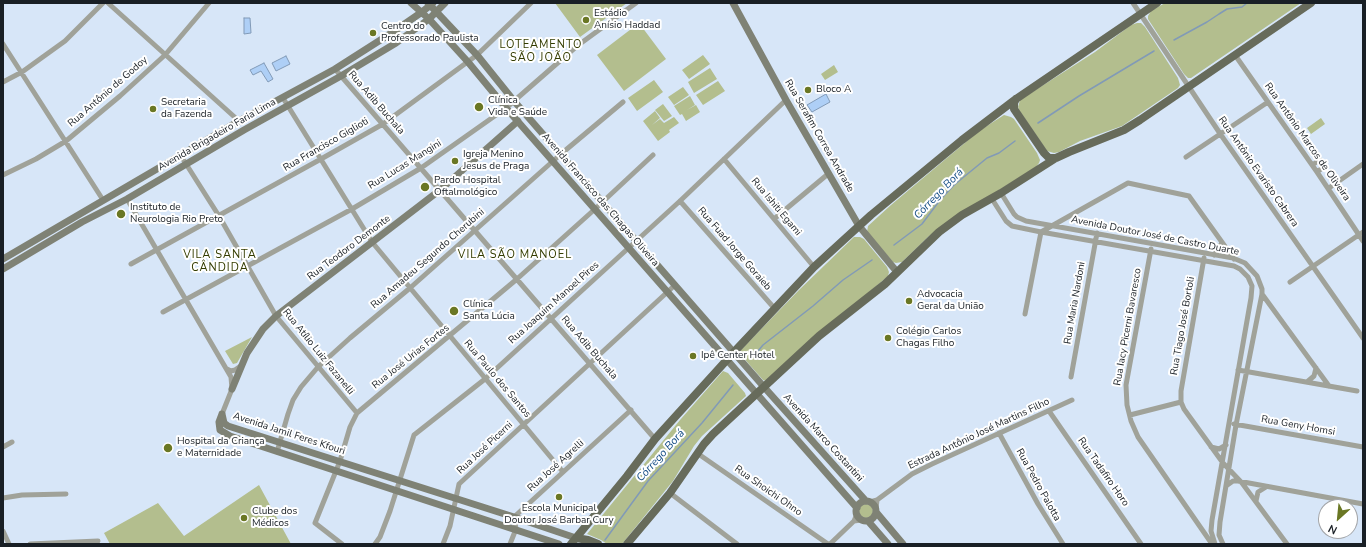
<!DOCTYPE html>
<meta charset="utf-8">
<style>
body{margin:0}
#map{position:relative;width:1366px;height:547px;overflow:hidden;background:#d7e6f8;font-family:"Nunito Sans",sans-serif}
canvas{display:block}
.frame{position:absolute;inset:0;border:4px solid #191f25;pointer-events:none}
.north{position:absolute;left:1318px;top:499px;width:40px;height:40px;box-sizing:border-box;background:#fff;border:1px solid #a3a5a8;border-radius:50%;rotate:207deg;font-size:11px;font-weight:700;line-height:16px;text-align:center;color:#191f25}
.north::after{content:'';display:block;margin:auto;width:14px;height:18px;background:#6a7724;clip-path:polygon(50% 0,100% 100%,50% 72%,0 100%)}
</style>
<div id="map">
<canvas width="1366" height="547"></canvas>
<div class="frame"></div>
<div class="north">N</div>
</div>
<script>
const c = document.querySelector('canvas').getContext('2d');
c.lineJoin = 'round';
function fillPath(path, color) {
  c.fillStyle = color;
  c.fill(path, 'evenodd');
}
function poly(rows) {
  const path = new Path2D();
  for (const r of rows) {
    if (r.length === 3) {
      path.moveTo(r[0] + r[2], r[1]);
      path.arc(r[0], r[1], r[2], 0, 2 * Math.PI);
      continue;
    }
    path.moveTo(r[0], r[1]);
    for (let i = 2; i < r.length; i += 2) path.lineTo(r[i], r[i + 1]);
  }
  return path;
}
function stroke(path, color, width, dash) {
  c.strokeStyle = color;
  c.lineWidth = width;
  c.lineCap = dash ? 'butt' : 'round';
  c.setLineDash(dash || []);
  c.stroke(path);
}
function label(font, color, halo, rows, align = 'center') {
  c.font = font + ' "Nunito Sans",sans-serif';
  c.lineWidth = 4;
  c.setLineDash([]);
  c.textBaseline = 'middle';
  c.strokeStyle = halo;
  c.fillStyle = color;
  for (const [text, x, y, turn = 0] of rows) {
    c.save();
    c.translate(x, y);
    c.rotate((+turn || 0) * Math.PI / 180);
    c.textAlign = isNaN(turn) ? turn : align;
    if (halo) c.strokeText(text, 0, 0);
    c.fillText(text, 0, 0);
    c.restore();
  }
}
fillPath(poly([
 [555,3,627,3,580,37],
 [1165,3,1301,3,1191,78,1188,78,1184,74,1148,19,1148,16,1151,11],
 [639,23,666,59,624,91,597,55],
 [1137,23,1141,23,1145,27,1178,78,1180,85,1178,88,1122,126,1080,141,1059,152,1054,153,1047,151,1019,110,1018,107,1020,100,1095,52,1131,25],
 [703,55,710,64,689,79,682,70],
 [834,65,838,72,825,80,821,74],
 [710,68,717,79,694,93,688,82],
 [654,80,663,92,637,111,628,98],
 [718,81,725,91,703,105,696,95],
 [683,87,689,95,674,105,668,97],
 [690,96,695,105,687,110,696,105,700,112,686,121,682,114,680,115,674,106],
 [663,104,672,116,664,121,655,110],
 [655,111,660,118,652,125,660,119,664,123,674,117,679,123,669,130,670,132,658,141,643,121],
 [1004,115,1011,117,1014,119,1037,153,1040,160,1039,163,1036,167,945,224,929,236,902,262,896,263,893,262,867,232,868,226,891,205,979,131],
 [1321,118,1325,124,1311,134,1307,128],
 [854,237,860,237,864,239,887,267,889,272,888,276,766,381,763,380,740,354,740,351,799,290],
 [252,337,237,363,233,364,225,351],
 [723,371,728,373,745,393,746,396,702,436,694,446,673,481,622,544,607,544,601,540,587,534,680,420],
 [259,485,291,544,110,544,104,533,158,503,184,536],
 [866,511,7]
]), '#b3be8e');
const water = poly([
 [244,18,250,18,251,33,244,34,244,18],
 [286,56,290,64,276,71,272,63,286,56],
 [264,63,273,79,268,82,261,71,253,75,250,70,264,63],
 [826,94,830,102,812,112,807,105,826,94]
]);
fillPath(water, '#aecff6');
stroke(water, '#819ab7', 1);
stroke(poly([
 [1174,40,1207,22,1219,14,1227,9,1242,7,1247,3],
 [1038,123,1079,96,1154,51],
 [894,245,922,224,940,200,954,185,987,158,999,153,1015,141],
 [753,357,763,345,813,306,843,280,872,260],
 [605,540,648,481,702,423,733,385]
]), '#819ab7', 1.5);
stroke(poly([
 [108,3,239,121],
 [1133,3,1221,135,1363,338],
 [3,44,103,200],
 [1235,55,1317,172,1363,241],
 [335,69,655,439],
 [3,82,22,72,40,59,65,41,103,3],
 [283,98,372,242,563,472],
 [181,156,219,216,276,316,357,413],
 [1186,157,1268,102],
 [724,159,814,267],
 [1312,165,1320,160],
 [1317,172,1325,166],
 [3,175,36,159,66,141,120,96,165,55,209,3],
 [1329,188,1363,164],
 [1001,193,1014,214,1017,217,1026,221,1233,258,1245,263,1257,276,1262,289,1262,294,1236,425,1220,522,1219,535,1223,544],
 [127,199,231,377,232,389,222,414],
 [992,199,1006,221,1012,226,1041,232,1234,266,1240,269,1248,277,1252,286,1251,298,1212,520,1211,531,1215,544],
 [680,201,775,309],
 [774,219,828,174],
 [1151,249,1126,385,1127,405,1131,421,1138,437,1212,544],
 [1214,255,1222,243],
 [1204,258,1181,391,1181,402,1184,409,1223,463,1242,483,1287,544],
 [131,264,321,159,383,124,477,55,531,3],
 [1290,282,1363,232],
 [1262,294,1329,386],
 [163,312,352,209,421,168,506,108,577,46,636,3],
 [1025,314,1041,232,1128,183,1189,196,1234,259],
 [227,369,231,371,235,370,242,365],
 [1238,370,1357,391],
 [1071,377,1097,233],
 [1307,382,1314,376,1316,368],
 [1049,411,1141,544],
 [1130,415,1181,402],
 [1234,424,1363,447],
 [999,433,1038,504,1063,544],
 [3,447,12,442],
 [1211,447,1219,449,1226,445],
 [277,452,288,414,293,400,301,387,318,367,350,338,410,288,561,154,623,102],
 [697,453,828,544],
 [1226,486,1233,481,1238,481,1363,504],
 [670,493,737,544],
 [3,498,22,495,66,494],
 [1256,501,1258,492,1266,487],
 [870,502,877,500,912,474,932,464,1072,400],
 [876,509,877,500],
 [854,521,861,520],
 [3,531,9,544],
 [30,544,98,541],
 [342,544,315,523,340,461,350,427,357,413,517,279,595,209,653,155],
 [375,544,380,537,390,511,414,435,485,379,680,201,786,100],
 [443,544,450,526,459,484,675,285],
 [510,544,516,529,514,517,631,410],
 [830,544,854,521,857,514]
]), '#a0a299', 5);
stroke(poly([
 [411,3,429,19,468,62,506,108,857,508],
 [428,3,477,55,514,101,764,387,866,501],
 [733,3,786,100,859,226,897,272],
 [3,259,239,121,335,69,393,32,422,12,433,3],
 [3,269,82,222,127,199,244,130,341,76,396,43,429,19,445,3],
 [232,389,247,353,263,329,276,316,440,190,518,121],
 [222,414,224,423,228,426,514,517,576,538],
 [222,414,219,422,220,430,230,436,559,544],
 [866,511,10],
 [876,512,903,544],
 [868,521,888,544]
]), '#7f8275', 7);
stroke(poly([
 [1016,99,1014,103,1014,109,1044,153,1049,158,1056,158],
 [576,538,588,540,598,544],
 [571,544,627,476,655,439,734,352,814,267,871,215,962,140,1016,99,1157,3],
 [627,544,670,493,704,444,713,434,819,336,885,284,939,232,962,215,1001,193,1056,158,1069,152,1124,130,1140,120,1311,3]
]), '#676b5b', 8);
for (const [x, y, r, color] of [
 [586,20,4,"#6a7724"],
 [373,33,4,"#6a7724"],
 [808,90,4,"#6a7724"],
 [479,107,5,"#6a7724"],
 [153,109,4,"#6a7724"],
 [455,161,4,"#6a7724"],
 [425,187,5,"#6a7724"],
 [121,214,5,"#6a7724"],
 [909,301,4,"#6a7724"],
 [454,311,5,"#6a7724"],
 [888,338,4,"#6a7724"],
 [693,356,4,"#6a7724"],
 [168,448,5,"#6a7724"],
 [559,497,4,"#6a7724"],
 [244,518,4,"#6a7724"]
]) {
  const dot = new Path2D();
  dot.arc(x, y, r, 0, 2 * Math.PI);
  c.fillStyle = color;
  c.fill(dot);
  stroke(dot, '#fff', 1.5);
}
label('10px', '#191f25', '#fff', [
 ["Estádio",594,14],
 ["Anísio Haddad",594,26],
 ["Centro do",381,27],
 ["Professorado Paulista",381,39],
 ["Bloco A",816,90],
 ["Clínica",488,101],
 ["Vida e Saúde",488,113],
 ["Secretaria",161,103],
 ["da Fazenda",161,115],
 ["Igreja Menino",463,155],
 ["Jesus de Praga",463,167],
 ["Pardo Hospital",434,181],
 ["Oftalmológico",434,193],
 ["Instituto de",130,208],
 ["Neurologia Rio Preto",130,220],
 ["Advocacia",917,295],
 ["Geral da União",917,307],
 ["Clínica",463,305],
 ["Santa Lúcia",463,317],
 ["Colégio Carlos",896,332],
 ["Chagas Filho",896,344],
 ["Ipê Center Hotel",701,356],
 ["Hospital da Criança",177,442],
 ["e Maternidade",177,454],
 ["Escola Municipal",559,509,"center"],
 ["Doutor José Barbar Cury",559,521,"center"],
 ["Clube dos",252,512],
 ["Médicos",252,524]
], 'left');
label('10px', '#191f25', '#fff', [
 ["Rua Antônio de Godoy",108,92,-41],
 ["Rua Adib Buchala",376,103,49],
 ["Avenida Brigadeiro Faria Lima",217,135,-30],
 ["Rua Serafim Correa Andrade",819,136,60],
 ["Rua Antônio Marcos de Oliveira",1307,142,55],
 ["Rua Francisco Giglioti",326,145,-30],
 ["Rua Lucas Mangini",405,165,-32],
 ["Rua Antônio Evaristo Cabrera",1258,172,55],
 ["Avenida Francisco das Chagas Oliveira",600,200,49],
 ["Rua Ishiti Egami",776,207,50],
 ["Avenida Doutor José de Castro Duarte",1155,236,11],
 ["Rua Teodoro Demonte",349,248,-37],
 ["Rua Fuad Jorge Goraieb",734,249,49],
 ["Rua Amadeu Segundo Cherubini",428,259,-41],
 ["Rua Joaquim Manoel Pires",554,303,-42],
 ["Rua Maria Nardoni",1075,303,-80],
 ["Rua Tiago José Bortoli",1183,326,-80],
 ["Rua Iacy Picerni Bavaresco",1128,327,-80],
 ["Rua Adib Buchala",589,348,49],
 ["Rua Atílio Luiz Fazanelli",318,352,51],
 ["Rua José Urias Fortes",411,357,-39],
 ["Rua Paulo dos Santos",497,379,50],
 ["Rua Geny Homsi",1298,426,10],
 ["Avenida Jamil Feres Kfouri",289,434,18],
 ["Estrada Antônio José Martins Filho",979,434,-25],
 ["Avenida Marco Costantini",823,438,48],
 ["Rua José Picerni",485,448,-43],
 ["Rua José Agrelli",556,466,-42],
 ["Rua Tadafiro Horo",1103,472,55],
 ["Rua Pedro Palotta",1038,485,61],
 ["Rua Shoichi Ohno",768,491,35]
]);
c.letterSpacing = '1px';
label('11px', '#333c00', '#fff', [
 ["LOTEAMENTO",541,45],
 ["SÃO JOÃO",541,58],
 ["VILA SANTA",220,255],
 ["CÂNDIDA",220,268],
 ["VILA SÃO MANOEL",515,255]
]);
c.letterSpacing = '0px';
label('italic 11px', '#144d86', '#fff', [
 ["Córrego Borá",939,194,-46],
 ["Córrego Borá",661,456,-48]
]);
</script>
